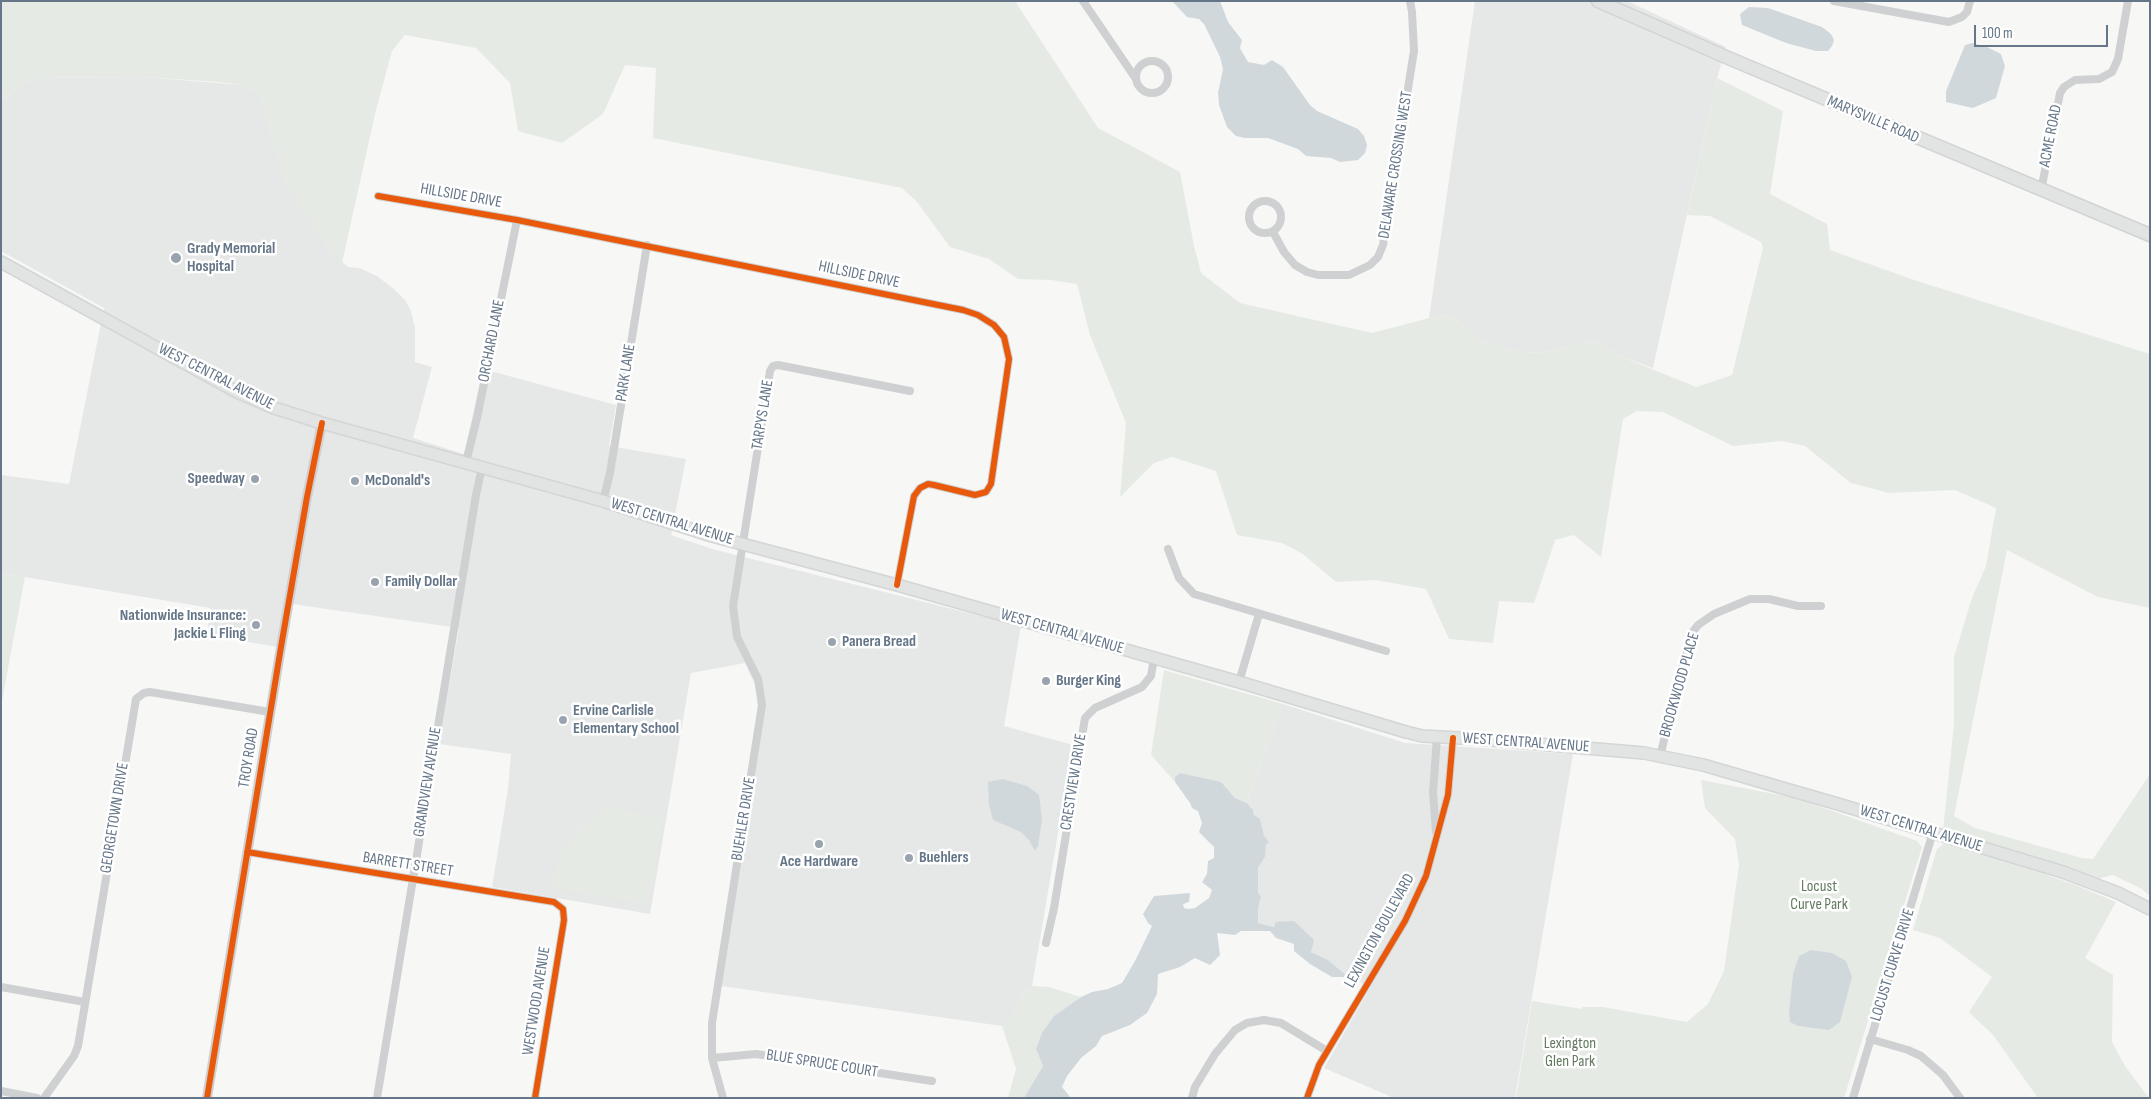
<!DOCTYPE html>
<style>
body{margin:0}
#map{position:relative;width:2151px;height:1099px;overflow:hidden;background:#f7f7f6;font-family:"Sofia Sans Condensed",sans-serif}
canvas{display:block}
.frame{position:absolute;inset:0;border:2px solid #657688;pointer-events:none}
.scale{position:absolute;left:1974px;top:25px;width:134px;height:22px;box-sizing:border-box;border:2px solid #657688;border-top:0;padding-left:6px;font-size:15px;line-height:18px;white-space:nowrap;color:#657688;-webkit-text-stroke:4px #fff;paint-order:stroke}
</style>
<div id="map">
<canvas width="2151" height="1099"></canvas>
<div class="frame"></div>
<div class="scale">100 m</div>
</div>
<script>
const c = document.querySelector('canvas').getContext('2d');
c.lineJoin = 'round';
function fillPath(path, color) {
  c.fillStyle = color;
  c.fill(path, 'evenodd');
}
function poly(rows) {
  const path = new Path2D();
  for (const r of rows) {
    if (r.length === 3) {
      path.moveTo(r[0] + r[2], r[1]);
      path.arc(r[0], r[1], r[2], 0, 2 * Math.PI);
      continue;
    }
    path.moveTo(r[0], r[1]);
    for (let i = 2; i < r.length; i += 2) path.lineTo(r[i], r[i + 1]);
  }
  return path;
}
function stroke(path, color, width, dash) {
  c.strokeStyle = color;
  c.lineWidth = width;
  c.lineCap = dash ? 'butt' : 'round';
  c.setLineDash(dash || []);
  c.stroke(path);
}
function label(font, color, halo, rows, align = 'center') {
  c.font = font + ' "Sofia Sans Condensed",sans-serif';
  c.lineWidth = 5;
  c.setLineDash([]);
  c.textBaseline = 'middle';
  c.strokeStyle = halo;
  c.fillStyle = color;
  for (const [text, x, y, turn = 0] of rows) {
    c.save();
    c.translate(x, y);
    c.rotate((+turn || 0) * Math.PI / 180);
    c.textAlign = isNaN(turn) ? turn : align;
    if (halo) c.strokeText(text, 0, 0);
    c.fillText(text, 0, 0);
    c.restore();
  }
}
fillPath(poly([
 [1475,1,1627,1,1726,47,1717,78,1653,368,1620,356,1593,341,1545,352,1523,353,1481,341,1450,315,1429,318],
 [144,77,242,85,253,89,260,97,286,184,333,254,348,267,359,268,377,276,394,289,405,300,411,311,415,328,415,362,432,367,413,438,464,454,483,369,616,405,609,446,686,459,671,535,712,549,1021,626,1004,726,1073,745,1032,986,1022,995,1013,1018,1002,1026,714,985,758,713,757,689,745,663,691,673,650,914,492,887,508,789,511,754,439,744,459,628,285,603,278,647,207,635,210,608,1,573,1,475,69,484,104,308,1,251,1,102,29,80,38,78],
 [1283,704,1405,743,1573,754,1515,1098,1394,1098,1324,1068,1370,988,1345,974,1328,960,1311,952,1275,927,1258,923,1258,908,1261,897,1258,892,1258,868,1265,857,1266,845,1264,836,1254,815,1253,810,1247,803]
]), '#e6e7e7');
fillPath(poly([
 [1,1,1015,1,1098,128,1180,172,1194,246,1201,273,1240,303,1372,333,1429,318,1450,315,1481,341,1523,353,1545,352,1593,341,1620,356,1696,387,1732,375,1763,248,1761,242,1710,216,1687,215,1717,78,1783,111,1770,194,1827,224,1830,250,1917,281,2150,354,2150,608,2098,597,2007,550,1954,816,1975,828,2082,858,2093,859,2150,774,2150,896,2142,889,2113,875,2098,879,1943,830,1954,724,1954,657,1972,598,1986,566,1996,508,1955,490,1889,493,1851,483,1805,446,1782,441,1733,446,1663,412,1637,411,1623,419,1601,557,1574,535,1555,540,1534,603,1499,601,1493,643,1449,639,1426,589,1375,580,1336,582,1303,554,1282,543,1237,535,1216,471,1172,457,1154,463,1120,497,1126,423,1090,335,1077,284,1051,280,1018,279,989,259,950,247,917,202,902,188,653,138,656,68,625,65,603,114,562,143,518,131,510,83,476,48,405,35,392,51,375,114,342,263,333,254,285,184,260,97,253,89,242,85,218,82,144,77,38,78,29,80,1,102],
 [1,573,25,577,1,706],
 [1164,670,1283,704,1247,803,1235,798,1226,789,1175,777,1175,782,1151,755],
 [1701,780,1796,798,1917,841,1922,847,1844,1098,1516,1098,1532,1001,1582,1009,1582,1007,1603,1007,1687,1022,1708,1004,1724,971,1739,865,1735,839,1705,808],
 [610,807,663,818,650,898,643,903,552,888,559,856,582,825],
 [1945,843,1960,845,2073,884,2116,902,2085,958,2113,975,2112,1042,2125,1066,2149,1098,2038,1098,1993,1035,1969,1012,1992,977,1940,938,1913,930,1937,849],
 [1032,986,1049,987,1081,997,1054,1016,1036,1049,1043,1066,1024,1098,1008,1098,1016,1069,1002,1026,1013,1018,1022,995]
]), '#e6eae4');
fillPath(poly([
 [1172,1,1220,1,1228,22,1242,40,1240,48,1248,62,1264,65,1272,60,1283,67,1310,105,1317,111,1358,129,1364,136,1367,145,1365,153,1358,160,1340,162,1331,158,1306,156,1298,149,1268,138,1245,138,1236,136,1227,127,1219,105,1218,93,1223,69,1220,57,1204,24,1199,19,1187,17],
 [1749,7,1768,8,1822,27,1831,34,1834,40,1832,46,1828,51,1816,51,1786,43,1742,25,1740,14],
 [1972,43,1987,47,2001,54,2005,66,1996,98,1973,108,1946,102,1946,91,1965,45],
 [1180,773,1221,782,1235,798,1247,803,1253,810,1254,815,1260,819,1264,836,1269,842,1266,845,1265,857,1258,868,1258,892,1261,897,1258,908,1258,923,1274,927,1276,922,1294,921,1314,940,1311,952,1328,960,1345,974,1344,977,1332,977,1310,964,1294,951,1294,944,1276,938,1270,931,1241,931,1235,935,1217,933,1220,955,1210,965,1195,958,1180,967,1158,974,1157,994,1147,1013,1130,1025,1102,1036,1096,1046,1081,1058,1067,1076,1062,1087,1071,1098,1024,1098,1043,1066,1036,1049,1042,1033,1054,1016,1081,997,1092,992,1108,989,1122,983,1135,961,1152,926,1148,923,1143,914,1154,896,1190,893,1189,902,1183,904,1184,908,1188,909,1195,908,1209,898,1212,890,1202,882,1207,874,1208,861,1214,858,1214,847,1199,832,1202,823,1198,811,1192,808,1190,803,1175,782,1175,777],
 [1003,779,1027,786,1039,795,1042,819,1038,846,1035,851,1029,840,1021,832,993,820,989,805,988,782],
 [1811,950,1832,953,1846,961,1852,977,1840,1022,1829,1030,1798,1026,1790,1022,1789,1013,1793,974,1799,956]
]), '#d1d8dc');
const secondary = poly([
 [1,262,237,392,274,408,322,423,603,501,712,536,897,585,1239,682,1406,732,1422,736,1479,739,1644,753,1703,765,1838,804,2063,872,2118,893,2150,909]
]);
const trunk = poly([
 [1598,1,1733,60,2150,235]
]);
stroke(secondary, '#d4d5d6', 14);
stroke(trunk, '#d2d3d5', 15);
stroke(poly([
 [1083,1,1136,79],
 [1834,1,1949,22,1962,17,1967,12,1970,1],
 [1152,77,16],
 [2041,191,2060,93,2064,87,2075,80,2099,79,2112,72,2118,59,2128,1],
 [378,196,517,220,963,310,978,315,994,325,1004,337,1009,359,991,484,986,492,975,495,934,485,928,484,920,488,914,496,897,585],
 [1265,217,16],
 [1273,232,1284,252,1295,265,1307,272,1318,275,1349,275,1370,265,1378,257,1383,245,1414,51,1412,12,1410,1],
 [466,462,477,418,517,220],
 [603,501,610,473,647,245],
 [1168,549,1179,578,1194,594,1386,651],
 [1239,682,1259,614],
 [1660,756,1683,665,1692,633,1698,625,1714,614,1750,599,1769,599,1798,606,1821,606],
 [1436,832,1433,793,1437,737],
 [247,852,554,902,563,909,564,920,535,1098],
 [1046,943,1054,908,1085,718,1095,708,1142,687,1151,676,1154,658],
 [1,987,85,1002],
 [1870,1039,1908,1050,1921,1056,1943,1075,1960,1098],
 [712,1058,756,1054,932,1081],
 [1,1091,37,1098],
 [44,1098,74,1056,78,1046,136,699,144,693,150,692,270,712],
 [377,1098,476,495,482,467],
 [723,1098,712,1058,712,1023,762,705,758,679,737,637,733,606,770,371,773,366,778,365,910,391],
 [1192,1098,1195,1087,1215,1054,1235,1030,1247,1023,1264,1020,1281,1023,1327,1051],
 [1307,1098,1319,1065,1405,921,1426,876,1448,795,1453,738],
 [1853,1098,1933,832]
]), '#cfd0d1', 8);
stroke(poly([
 [207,1098,281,647,307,497,322,423]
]), '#cfd0d1', 10);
stroke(secondary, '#e2e3e3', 11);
stroke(trunk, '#e2e3e3', 12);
stroke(poly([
 [378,196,517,220,963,310,978,315,994,325,1004,337,1009,359,991,484,986,492,975,495,934,485,928,484,920,488,914,496,897,585],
 [247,852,554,902,563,909,564,920,535,1098],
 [207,1098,281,647,307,497,322,423],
 [1307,1098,1319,1065,1405,921,1426,876,1448,795,1453,738]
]), '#e8590c', 6);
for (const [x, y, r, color] of [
 [176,258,6,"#98a3ae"],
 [255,479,5,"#98a3ae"],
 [355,481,5,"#98a3ae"],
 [375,582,5,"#98a3ae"],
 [256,625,5,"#98a3ae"],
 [832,642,5,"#98a3ae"],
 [1046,681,5,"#98a3ae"],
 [563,720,5,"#98a3ae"],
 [819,844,5,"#98a3ae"],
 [909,858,5,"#98a3ae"]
]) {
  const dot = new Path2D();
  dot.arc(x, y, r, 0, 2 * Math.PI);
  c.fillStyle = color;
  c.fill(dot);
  stroke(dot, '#fff', 2);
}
label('16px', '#657688', '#fff', [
 ["MARYSVILLE ROAD",1873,120,23],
 ["ACME ROAD",2051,136,-79],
 ["DELAWARE CROSSING WEST",1396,165,-81],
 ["HILLSIDE DRIVE",461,196,10],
 ["HILLSIDE DRIVE",859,275,12],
 ["ORCHARD LANE",492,341,-79],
 ["PARK LANE",626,373,-81],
 ["WEST CENTRAL AVENUE",216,377,27],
 ["TARPYS LANE",763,415,-81],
 ["WEST CENTRAL AVENUE",672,522,17],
 ["WEST CENTRAL AVENUE",1062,632,16],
 ["BROOKWOOD PLACE",1680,685,-74],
 ["WEST CENTRAL AVENUE",1526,743,4],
 ["TROY ROAD",249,758,-81],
 ["GRANDVIEW AVENUE",428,782,-81],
 ["CRESTVIEW DRIVE",1074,782,-81],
 ["GEORGETOWN DRIVE",115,818,-81],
 ["BUEHLER DRIVE",744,819,-81],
 ["WEST CENTRAL AVENUE",1921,829,17],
 ["BARRETT STREET",408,865,9],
 ["LEXINGTON BOULEVARD",1380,931,-61],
 ["LOCUST CURVE DRIVE",1893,965,-73],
 ["WESTWOOD AVENUE",537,1001,-81],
 ["BLUE SPRUCE COURT",822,1064,9]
]);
label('bold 16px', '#657688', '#fff', [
 ["Grady Memorial",187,249],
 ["Hospital",187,267],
 ["Speedway",245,479,"right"],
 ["McDonald's",365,481],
 ["Family Dollar",385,582],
 ["Nationwide Insurance:",246,616,"right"],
 ["Jackie L Fling",246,634,"right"],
 ["Panera Bread",842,642],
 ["Burger King",1056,681],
 ["Ervine Carlisle",573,711],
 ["Elementary School",573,729],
 ["Buehlers",919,858],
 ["Ace Hardware",819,862,"center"]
], 'left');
label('16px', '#647a60', '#fff', [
 ["Locust",1819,887],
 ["Curve Park",1819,905],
 ["Lexington",1570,1044],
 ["Glen Park",1570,1062]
]);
</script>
